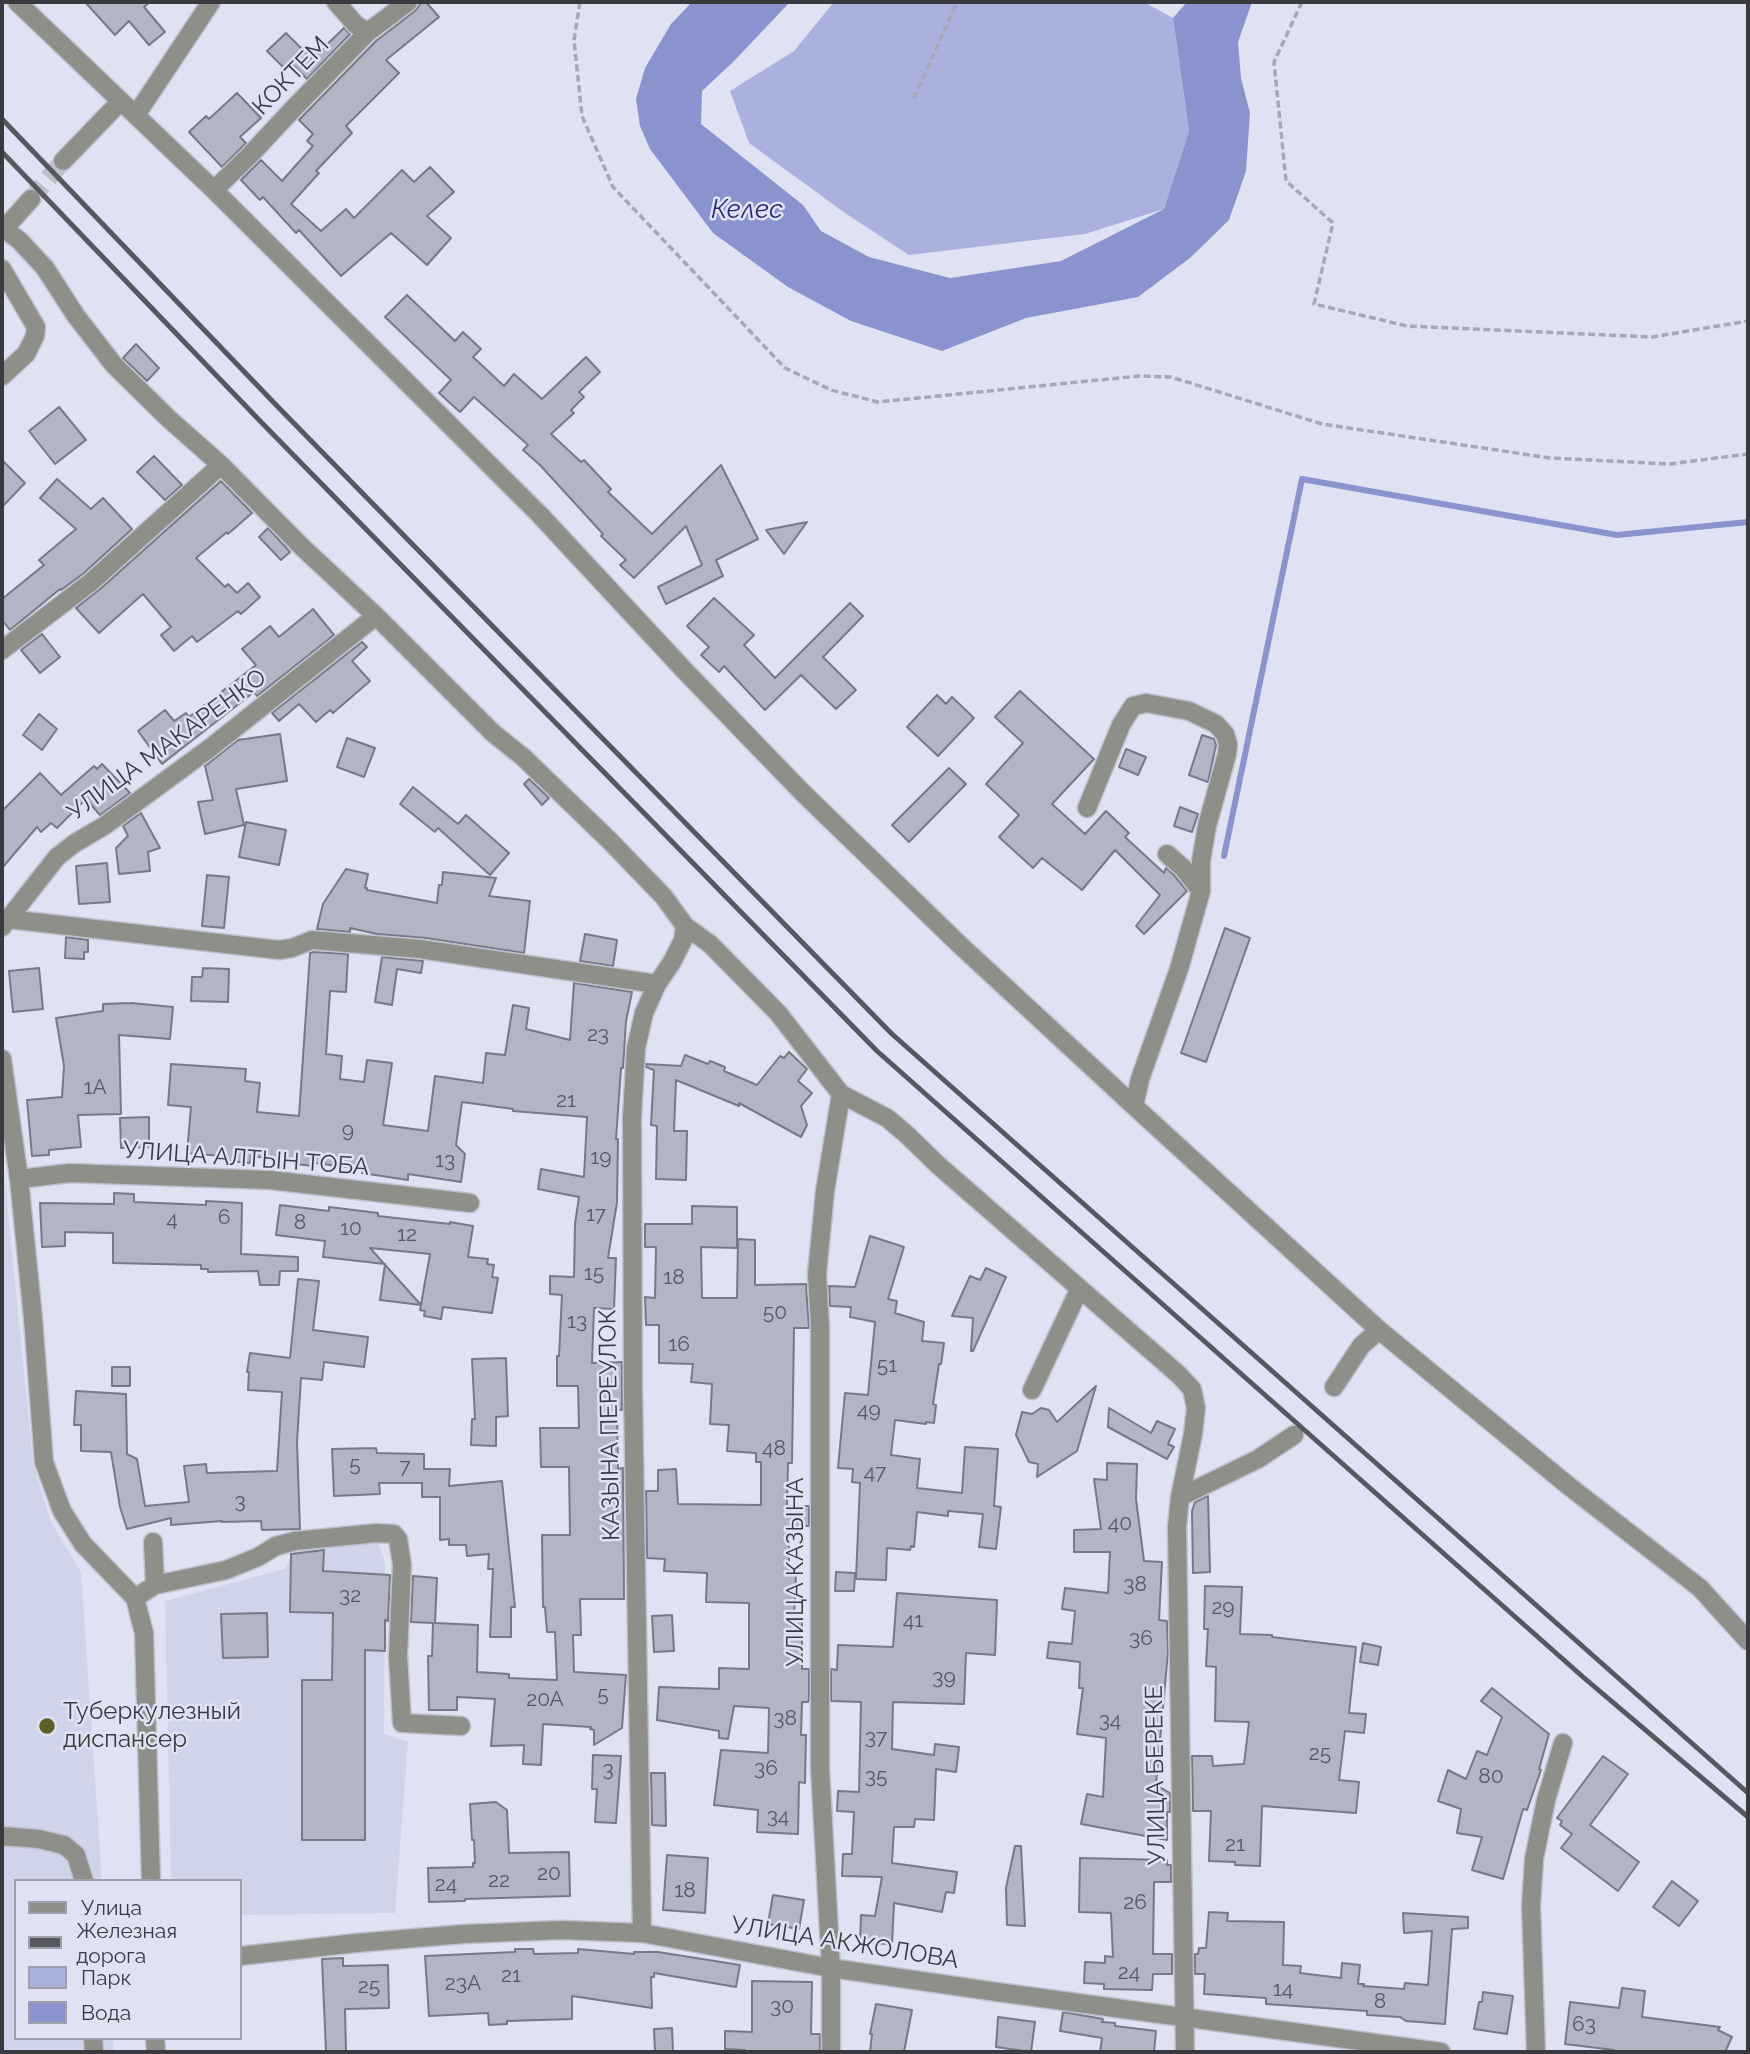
<!DOCTYPE html>
<meta charset="utf-8">
<style>
body{margin:0}
#map{position:relative;width:1750px;height:2054px;overflow:hidden;background:#dfe2f2;font-family:Raleway,sans-serif}
canvas{display:block}
.frame{position:absolute;inset:0;border:4px solid #393a40;pointer-events:none}
.legend{position:absolute;left:14px;top:1879px;width:228px;height:161px;box-sizing:border-box;background:#dfe2f2;border:2px solid #9d9fab;margin:0;padding:9px 12px;list-style:none;font-size:21px;color:#393a40}
.legend li{display:flex;align-items:center;gap:14px;height:35px}
.legend b{width:35px;border:2px solid #9d9fab}
</style>
<div id="map">
<canvas width="1750" height="2054"></canvas>
<div class="frame"></div>
<ul class="legend">
<li><b style="height:9px;background:#8e8f88"></b>Улица</li>
<li><b style="height:9px;background:#56575f"></b>Железная дорога</li>
<li><b style="height:19px;background:#aab1de"></b>Парк</li>
<li><b style="height:19px;background:#8b93ce"></b>Вода</li>
</ul>
</div>
<script>
const c = document.querySelector('canvas').getContext('2d');
c.lineJoin = 'round';
function fillPath(path, color) {
  c.fillStyle = color;
  c.fill(path, 'evenodd');
}
function poly(rows) {
  const path = new Path2D();
  for (const r of rows) {
    path.moveTo(r[0], r[1]);
    for (let i = 2; i < r.length; i += 2) path.lineTo(r[i], r[i + 1]);
  }
  return path;
}
function stroke(path, color, width, dash) {
  c.strokeStyle = color;
  c.lineWidth = width;
  c.lineCap = dash ? 'butt' : 'round';
  c.setLineDash(dash || []);
  c.stroke(path);
}
function label(font, color, halo, rows, align = 'center') {
  c.font = font + ' Raleway,sans-serif';
  c.lineWidth = 5;
  c.setLineDash([]);
  c.textBaseline = 'middle';
  c.strokeStyle = halo;
  c.fillStyle = color;
  for (const [text, x, y, turn = 0] of rows) {
    c.save();
    c.translate(x, y);
    c.rotate((+turn || 0) * Math.PI / 180);
    c.textAlign = isNaN(turn) ? turn : align;
    if (halo) c.strokeText(text, 0, 0);
    c.fillText(text, 0, 0);
    c.restore();
  }
}
fillPath(poly([
 [2,1151,33,1463,51,1522,81,1572,102,1881,16,1881,16,2038,113,2038,114,2052,2,2052],
 [378,1543,385,1562,384,1734,408,1742,395,1913,240,1915,240,1881,171,1881,165,1601,285,1569,294,1551]
]), '#d0d4ea');
fillPath(poly([
 [834,2,1144,2,1173,18,1189,131,1164,209,1085,234,909,255,845,213,749,143,730,91,794,51]
]), '#aab1de');
fillPath(poly([
 [692,2,790,2,733,62,702,91,701,124,803,205,821,231,869,257,950,278,1061,261,1164,209,1189,131,1173,18,1187,2,1252,2,1238,42,1241,78,1250,113,1246,171,1229,220,1190,258,1138,297,1026,318,942,351,851,321,788,287,713,233,650,149,640,126,636,99,645,68,671,24]
]), '#8b93ce');
stroke(poly([
 [1224,856,1302,479,1617,535,1748,522]
]), '#8b93ce', 6);
const building = poly([
 [85,2,150,2,144,7,165,32,149,45,129,21,115,35,85,2],
 [422,2,426,2,439,17,386,60,399,73,346,126,352,133,316,171,319,173,291,204,321,231,346,209,354,218,402,170,414,182,430,167,454,192,427,216,451,238,427,265,391,233,341,276,299,230,296,233,263,197,260,200,241,180,261,160,282,181,313,146,307,141,313,134,299,120,376,41,415,11,422,2],
 [344,28,350,34,307,79,292,64,286,70,267,51,286,33,312,59,344,28],
 [237,93,261,118,240,137,246,143,222,167,189,132,206,116,209,119,237,93],
 [407,295,455,341,463,332,481,349,473,357,504,386,514,374,542,399,586,357,600,372,579,392,584,397,571,410,574,413,551,434,581,462,584,460,611,489,608,492,652,534,721,465,758,539,716,560,723,576,666,604,658,587,702,565,686,526,634,578,620,565,626,560,601,536,603,534,540,465,523,450,528,445,474,397,460,412,439,393,451,380,385,317,407,295],
 [136,344,159,368,147,381,123,358,136,344],
 [59,407,86,440,55,464,29,431,59,407],
 [154,456,182,485,165,500,137,472,154,456],
 [2,460,25,483,2,507,2,460],
 [57,479,91,509,103,498,132,529,84,573,61,590,60,589,10,630,2,620,2,599,44,565,39,560,76,529,40,498,57,479],
 [221,481,252,513,228,534,227,532,196,558,225,587,228,584,237,593,248,583,260,597,241,614,238,611,197,642,192,636,174,651,161,635,171,627,143,594,99,633,76,608,99,590,221,481],
 [807,522,784,554,766,530,807,522],
 [268,528,290,552,281,560,259,537,268,528],
 [714,598,754,635,744,645,775,678,850,603,863,616,823,657,856,690,836,709,801,675,765,710,724,666,719,672,701,655,709,647,687,626,714,598],
 [313,609,334,635,257,696,254,692,162,764,138,731,165,710,174,721,186,713,189,717,256,665,242,649,270,626,279,637,313,609],
 [42,634,60,657,40,673,21,650,42,634],
 [362,642,367,647,352,661,370,681,333,713,330,710,316,722,299,704,279,721,272,713,362,642],
 [1020,691,1094,759,1052,804,1085,834,1106,811,1129,833,1125,837,1164,873,1166,868,1174,875,1187,891,1144,934,1136,926,1160,895,1115,850,1082,890,1042,858,1033,868,999,837,1019,815,986,784,1023,743,995,717,1020,691],
 [937,695,946,704,952,697,974,718,938,756,907,727,937,695],
 [39,714,57,729,42,750,23,735,39,714],
 [280,734,287,781,236,789,244,825,205,834,198,802,213,800,205,766,238,740,280,734],
 [1202,735,1214,739,1216,745,1208,782,1189,775,1202,735],
 [347,738,375,748,364,777,337,767,347,738],
 [1126,749,1146,757,1138,775,1119,767,1126,749],
 [102,764,130,793,100,815,86,799,57,828,51,823,41,832,37,827,2,868,2,811,40,773,61,795,94,766,97,769,102,764],
 [949,768,966,784,909,842,892,825,949,768],
 [529,779,549,798,542,805,524,784,529,779],
 [413,787,458,824,466,815,509,853,490,875,438,828,435,832,400,804,413,787],
 [1180,807,1198,814,1192,832,1174,826,1180,807],
 [141,813,160,848,148,852,150,871,119,874,116,848,128,836,123,826,141,813],
 [246,822,286,830,279,865,239,857,246,822],
 [107,863,110,902,79,904,76,866,107,863],
 [346,869,368,874,365,888,367,888,367,890,437,903,439,885,442,885,443,872,496,878,489,896,530,901,524,953,426,938,377,934,350,928,350,932,317,929,323,904,346,869],
 [207,875,229,877,224,928,202,926,207,875],
 [1225,928,1250,938,1206,1062,1181,1053,1225,928],
 [585,934,617,940,613,966,580,961,585,934],
 [66,937,88,940,88,952,84,952,84,959,65,958,66,937],
 [314,952,348,954,346,992,330,991,326,1054,342,1056,340,1079,364,1082,367,1060,392,1063,383,1125,428,1131,435,1076,483,1083,486,1053,505,1055,513,1005,529,1008,526,1029,570,1040,574,983,632,992,626,1021,623,1068,621,1068,616,1139,618,1139,617,1202,608,1258,616,1258,614,1309,594,1308,592,1363,622,1362,622,1410,617,1410,618,1469,623,1468,624,1599,580,1599,581,1635,573,1635,574,1672,626,1675,622,1728,594,1745,594,1730,590,1729,591,1727,543,1724,541,1765,523,1764,524,1745,491,1746,495,1699,457,1697,457,1710,429,1710,428,1656,432,1656,433,1623,411,1622,413,1576,437,1578,435,1623,478,1625,477,1672,509,1674,509,1678,557,1680,555,1632,547,1632,545,1607,543,1607,542,1535,570,1535,569,1467,541,1467,540,1428,579,1428,578,1386,557,1386,557,1356,559,1356,562,1295,550,1294,550,1276,574,1277,575,1224,579,1197,538,1189,541,1169,584,1177,587,1117,513,1111,513,1109,462,1102,456,1145,465,1154,461,1182,408,1174,408,1180,362,1173,363,1169,314,1163,313,1166,296,1164,296,1161,251,1156,250,1163,221,1160,221,1156,187,1153,191,1107,168,1105,171,1064,246,1069,245,1081,260,1083,257,1112,299,1116,310,953,314,952],
 [382,957,423,961,421,973,397,969,392,1005,375,1002,382,957],
 [39,968,43,1009,13,1012,9,971,39,968],
 [203,968,229,969,228,1002,191,1001,192,977,202,977,203,968],
 [131,1003,173,1007,170,1039,119,1035,121,1114,78,1115,81,1147,49,1150,49,1155,32,1156,27,1100,62,1097,64,1066,56,1018,103,1011,103,1004,131,1003],
 [789,1052,807,1069,798,1081,812,1093,801,1106,807,1125,801,1137,739,1103,739,1106,676,1080,674,1131,687,1131,686,1180,656,1179,657,1126,651,1125,654,1070,646,1067,646,1064,681,1066,685,1055,708,1064,710,1061,725,1067,724,1071,757,1085,780,1056,784,1058,789,1052],
 [149,1117,149,1147,121,1148,120,1118,149,1117],
 [114,1193,134,1194,134,1202,206,1205,206,1201,242,1203,241,1254,298,1257,298,1271,280,1271,279,1285,260,1285,258,1271,208,1272,208,1269,201,1269,201,1265,113,1263,113,1233,65,1232,65,1246,42,1247,40,1203,114,1204,114,1193],
 [280,1205,329,1211,329,1207,378,1213,378,1216,450,1224,450,1222,473,1226,468,1257,488,1259,487,1264,494,1265,492,1277,498,1278,492,1313,443,1307,441,1319,424,1316,425,1311,420,1310,430,1254,370,1248,421,1305,380,1300,385,1264,323,1257,325,1241,276,1235,280,1205],
 [692,1206,737,1207,737,1248,701,1247,702,1298,737,1298,738,1239,755,1240,755,1285,806,1284,809,1328,794,1328,792,1463,788,1463,787,1506,809,1506,809,1526,789,1526,789,1574,796,1575,794,1620,802,1620,802,1669,809,1669,809,1700,808,1702,802,1702,801,1735,806,1735,805,1783,799,1782,798,1834,757,1832,758,1810,714,1805,721,1750,768,1753,769,1708,734,1706,728,1739,719,1738,719,1731,657,1720,659,1687,719,1689,719,1668,749,1669,749,1603,706,1602,707,1573,664,1571,665,1559,647,1558,646,1491,658,1491,658,1470,676,1469,678,1504,761,1505,761,1462,756,1462,756,1453,727,1451,729,1425,710,1424,712,1384,691,1382,693,1364,659,1363,659,1325,646,1325,645,1297,655,1298,656,1247,645,1247,645,1224,692,1224,692,1206],
 [870,1236,904,1247,888,1299,897,1301,895,1313,924,1322,922,1341,944,1343,941,1364,939,1364,933,1404,936,1405,934,1423,926,1422,926,1424,895,1420,891,1455,920,1459,917,1488,962,1493,965,1447,998,1449,994,1506,1001,1507,996,1549,979,1547,983,1514,948,1511,948,1516,917,1512,914,1547,911,1546,910,1550,887,1548,886,1580,856,1579,860,1483,852,1482,853,1469,838,1468,845,1393,868,1395,875,1322,850,1317,851,1307,830,1306,829,1286,855,1287,870,1236],
 [986,1268,1006,1277,973,1351,971,1351,973,1318,952,1316,970,1276,980,1280,986,1268],
 [298,1279,319,1281,313,1330,368,1337,364,1367,324,1362,322,1380,301,1378,297,1442,300,1529,262,1530,261,1521,222,1522,222,1521,171,1525,171,1518,127,1529,120,1507,111,1452,81,1451,81,1425,74,1425,76,1391,126,1394,127,1454,137,1459,145,1506,189,1502,184,1466,206,1464,207,1473,277,1471,282,1392,248,1390,249,1372,247,1372,250,1353,290,1358,298,1279],
 [506,1358,508,1416,496,1417,496,1446,471,1445,472,1419,475,1419,472,1359,506,1358],
 [112,1367,130,1367,130,1386,112,1386,112,1367],
 [1096,1386,1077,1451,1037,1477,1038,1464,1029,1462,1016,1435,1022,1412,1032,1414,1041,1408,1049,1410,1057,1422,1096,1386],
 [1109,1408,1151,1433,1157,1421,1175,1429,1168,1444,1174,1447,1167,1459,1108,1427,1109,1408],
 [376,1448,377,1453,424,1454,424,1469,450,1469,449,1486,502,1481,515,1607,511,1607,511,1637,490,1637,493,1569,488,1569,489,1554,467,1556,466,1545,449,1545,449,1539,440,1540,440,1497,422,1497,422,1483,379,1483,380,1494,334,1496,332,1449,376,1448],
 [1107,1463,1137,1464,1136,1499,1144,1561,1162,1562,1159,1620,1167,1621,1168,1652,1156,1785,1170,1793,1170,1812,1167,1812,1167,1840,1081,1824,1087,1794,1103,1797,1106,1738,1077,1734,1083,1688,1079,1688,1080,1662,1047,1658,1049,1642,1072,1644,1075,1611,1062,1609,1065,1588,1108,1593,1110,1552,1074,1552,1074,1530,1101,1529,1094,1479,1107,1480,1107,1463],
 [1208,1496,1210,1572,1193,1573,1192,1511,1195,1502,1208,1496],
 [324,1550,323,1571,390,1575,388,1621,385,1620,385,1651,365,1650,365,1840,302,1840,302,1680,332,1680,333,1613,290,1612,291,1554,324,1550],
 [836,1572,855,1573,854,1591,835,1591,836,1572],
 [1205,1586,1242,1587,1240,1634,1272,1635,1272,1637,1356,1647,1349,1713,1366,1714,1364,1733,1345,1731,1339,1780,1359,1782,1356,1813,1262,1806,1260,1866,1235,1865,1235,1862,1209,1861,1211,1811,1193,1811,1192,1756,1212,1756,1213,1766,1244,1764,1249,1722,1215,1721,1216,1667,1206,1666,1208,1629,1204,1629,1205,1586],
 [897,1593,997,1600,995,1655,966,1653,964,1704,893,1702,892,1749,934,1755,935,1744,959,1747,956,1772,936,1769,934,1820,915,1819,914,1827,894,1827,892,1863,957,1872,954,1893,946,1892,942,1912,894,1903,892,1944,860,1943,861,1915,875,1916,882,1877,842,1876,843,1854,852,1854,854,1812,837,1811,838,1791,859,1792,861,1702,831,1701,831,1669,837,1670,838,1645,893,1647,897,1593],
 [267,1613,268,1657,223,1658,221,1614,267,1613],
 [672,1615,674,1651,654,1652,652,1616,672,1615],
 [1363,1643,1381,1647,1378,1665,1360,1662,1363,1643],
 [1492,1688,1549,1734,1539,1769,1541,1770,1527,1810,1523,1809,1503,1879,1472,1870,1482,1837,1457,1833,1461,1809,1438,1801,1448,1770,1466,1779,1477,1751,1487,1755,1502,1717,1481,1701,1492,1688],
 [593,1755,621,1756,616,1823,595,1822,597,1789,592,1789,593,1755],
 [1603,1756,1628,1774,1590,1825,1639,1862,1618,1891,1561,1848,1572,1834,1560,1825,1562,1821,1557,1818,1603,1756],
 [651,1773,665,1773,666,1826,652,1825,651,1773],
 [496,1802,507,1810,509,1853,569,1852,570,1896,465,1899,465,1901,429,1902,428,1868,473,1867,473,1863,475,1863,474,1840,472,1840,470,1804,496,1802],
 [1015,1846,1021,1846,1025,1926,1007,1925,1006,1888,1015,1846],
 [667,1855,708,1858,705,1913,663,1910,667,1855],
 [1080,1858,1167,1860,1167,1865,1171,1865,1171,1882,1154,1882,1153,1954,1172,1954,1172,1974,1153,1974,1152,1990,1104,1989,1104,1984,1084,1983,1085,1962,1105,1963,1105,1956,1113,1957,1111,1913,1079,1912,1080,1858],
 [1672,1881,1698,1901,1679,1926,1653,1907,1672,1881],
 [773,1895,804,1900,799,1929,768,1924,773,1895],
 [1209,1912,1228,1913,1227,1921,1284,1922,1283,1965,1301,1966,1300,1973,1341,1978,1342,1963,1360,1965,1358,1984,1364,1984,1363,1986,1404,1989,1405,1983,1428,1985,1432,1931,1404,1933,1403,1913,1468,1917,1468,1928,1452,1929,1445,2024,1406,2021,1400,2017,1367,2015,1367,2011,1266,2004,1266,1998,1204,1994,1205,1974,1195,1974,1195,1954,1198,1954,1199,1948,1206,1948,1209,1912],
 [515,1949,533,1949,534,1954,578,1953,578,1949,634,1954,634,1952,658,1952,740,1965,736,1987,654,1973,654,1977,651,1977,652,2008,572,1996,572,2019,507,2021,507,2024,489,2025,488,2013,429,2016,425,1956,515,1952,515,1949],
 [343,1958,343,1966,388,1965,389,2008,345,2009,346,2052,326,2052,322,1959,343,1958],
 [752,1981,812,1982,811,2034,820,2034,820,2052,745,2052,745,2050,725,2049,725,2031,752,2032,752,1981],
 [1622,1988,1645,1991,1642,2017,1720,2027,1718,2030,1732,2037,1725,2052,1614,2052,1614,2050,1565,2044,1570,2002,1619,2008,1622,1988],
 [1483,1992,1513,1996,1507,2034,1474,2029,1479,2002,1482,2002,1483,1992],
 [876,2004,912,2010,904,2052,870,2052,872,2034,870,2034,876,2004],
 [1063,2012,1103,2019,1102,2022,1115,2023,1115,2026,1156,2031,1154,2052,1100,2052,1102,2038,1060,2031,1063,2012],
 [998,2017,1035,2022,1031,2052,996,2047,998,2017],
 [672,2028,673,2052,655,2052,654,2029,672,2028]
]);
fillPath(building, '#b2b5c4');
stroke(building, '#767987', 2);
stroke(poly([
 [31,199,63,161]
]), '#bec0ce', 18, [18, 9]);
const minor = poly([
 [17,2,214,190,540,515,685,671,803,793,961,946,1134,1106,1379,1330,1570,1487,1700,1588,1748,1641],
 [336,2,356,25,368,32],
 [136,115,211,2],
 [63,161,121,101],
 [214,190,250,155,293,109,368,32,408,2],
 [2,227,20,241,45,268,76,316,114,365,169,419,221,465,301,546,376,616,493,733,523,757,610,841,664,897,685,926,710,944,778,1013,841,1094,887,1118,905,1133,938,1165,1179,1375,1192,1389,1196,1408,1193,1434,1180,1497,1177,1527,1185,2052],
 [5,228,31,199],
 [2,269,36,327,35,336,26,354,2,376],
 [2,650,91,582,221,465],
 [1087,808,1121,725,1133,706,1146,703,1189,711,1216,724,1225,734,1228,744,1227,754,1207,826,1201,861,1201,891,1179,969,1140,1079,1134,1106],
 [1167,854,1183,868,1201,891],
 [8,919,279,950,292,948,312,940,420,949,657,984],
 [2,927,57,857,75,843,104,826,210,748,376,616],
 [2,1059,19,1179,33,1318,44,1462,62,1511,83,1544,135,1598,144,1633,151,1881],
 [19,1179,70,1173,270,1180,470,1203],
 [1334,1387,1361,1346,1379,1330],
 [1032,1390,1079,1290],
 [1180,1497,1258,1459,1294,1435],
 [153,1542,155,1585],
 [135,1598,155,1585,226,1570,258,1557,276,1546,295,1541,377,1533,394,1534,398,1539,402,1565,398,1656,402,1723,461,1726],
 [2,1836,39,1839,64,1845,76,1855,84,1881],
 [642,1933,633,1391,632,1117,636,1048,644,1013,657,984,672,962,683,940,685,926],
 [240,1956,356,1943,464,1934,562,1930,642,1933,831,1968,997,1992,1441,2052],
 [93,2038,94,2052],
 [155,2038,156,2052],
 [831,2052,831,1968,820,1768,820,1327,817,1274,825,1191,841,1094],
 [1536,2052,1531,1906,1534,1859,1546,1800,1563,1743]
]);
stroke(minor, '#bec0ce', 21);
stroke(poly([
 [580,2,574,40,582,116,613,187,785,368,831,390,878,402,1139,376,1171,377,1322,424,1550,458,1670,464,1748,454],
 [1302,2,1274,62,1286,181,1333,223,1314,304,1407,326,1652,337,1748,321],
 [914,98,957,2]
]), '#a6a8b5', 3.5, [7, 3.5]);
stroke(minor, '#8e8f88', 18);
stroke(poly([
 [2,119,278,407,892,1034,1748,1793],
 [2,152,262,423,877,1051,1583,1677,1748,1817]
]), '#56575f', 5);
for (const [x, y, r, color] of [
 [47,1726,9,"#5f5f2c"]
]) {
  const dot = new Path2D();
  dot.arc(x, y, r, 0, 2 * Math.PI);
  c.fillStyle = color;
  c.fill(dot);
  stroke(dot, '#dfe2f2', 2.5);
}
label('21px', '#575961', null, [
 ["23",598,1035],
 ["1А",95,1088],
 ["21",566,1101],
 ["9",348,1131],
 ["19",601,1158],
 ["13",445,1161],
 ["17",596,1215],
 ["6",224,1218],
 ["4",172,1220],
 ["8",300,1223],
 ["10",351,1229],
 ["12",407,1235],
 ["15",594,1274],
 ["18",674,1278],
 ["50",775,1313],
 ["13",577,1322],
 ["16",679,1345],
 ["51",887,1366],
 ["49",869,1411],
 ["48",774,1449],
 ["5",355,1465],
 ["7",405,1467],
 ["47",875,1473],
 ["3",240,1502],
 ["40",1120,1524],
 ["38",1135,1585],
 ["32",350,1596],
 ["29",1223,1608],
 ["41",913,1621],
 ["36",1141,1639],
 ["39",944,1678],
 ["5",603,1695],
 ["20А",545,1700],
 ["38",785,1719],
 ["34",1110,1721],
 ["37",876,1738],
 ["25",1320,1754],
 ["36",766,1769],
 ["3",608,1770],
 ["35",876,1777],
 ["80",1491,1777],
 ["34",778,1817],
 ["21",1235,1845],
 ["20",549,1874],
 ["22",499,1881],
 ["24",446,1885],
 ["18",685,1891],
 ["26",1135,1903],
 ["24",1129,1973],
 ["21",511,1976],
 ["23А",463,1984],
 ["25",369,1987],
 ["14",1283,1990],
 ["8",1380,2002],
 ["30",782,2007],
 ["63",1584,2025]
]);
label('24px', '#393a40', '#dfe2f2', [
 ["КОКТЕМ",291,76,-46],
 ["УЛИЦА МАКАРЕНКО",167,745,-36],
 ["УЛИЦА АЛТЫН ТОБА",246,1159,4],
 ["КАЗЫНА ПЕРЕУЛОК",610,1425,-91],
 ["УЛИЦА КАЗЫНА",796,1572,-90],
 ["УЛИЦА БЕРЕКЕ",1156,1775,-91],
 ["УЛИЦА АКЖОЛОВА",845,1943,9]
]);
label('24px', '#393a40', '#dfe2f2', [
 ["Туберкулезный",63,1712],
 ["диспансер",63,1740]
], 'left');
label('italic 26px', '#29296f', '#dfe2f2', [
 ["Келес",747,210]
]);
</script>
